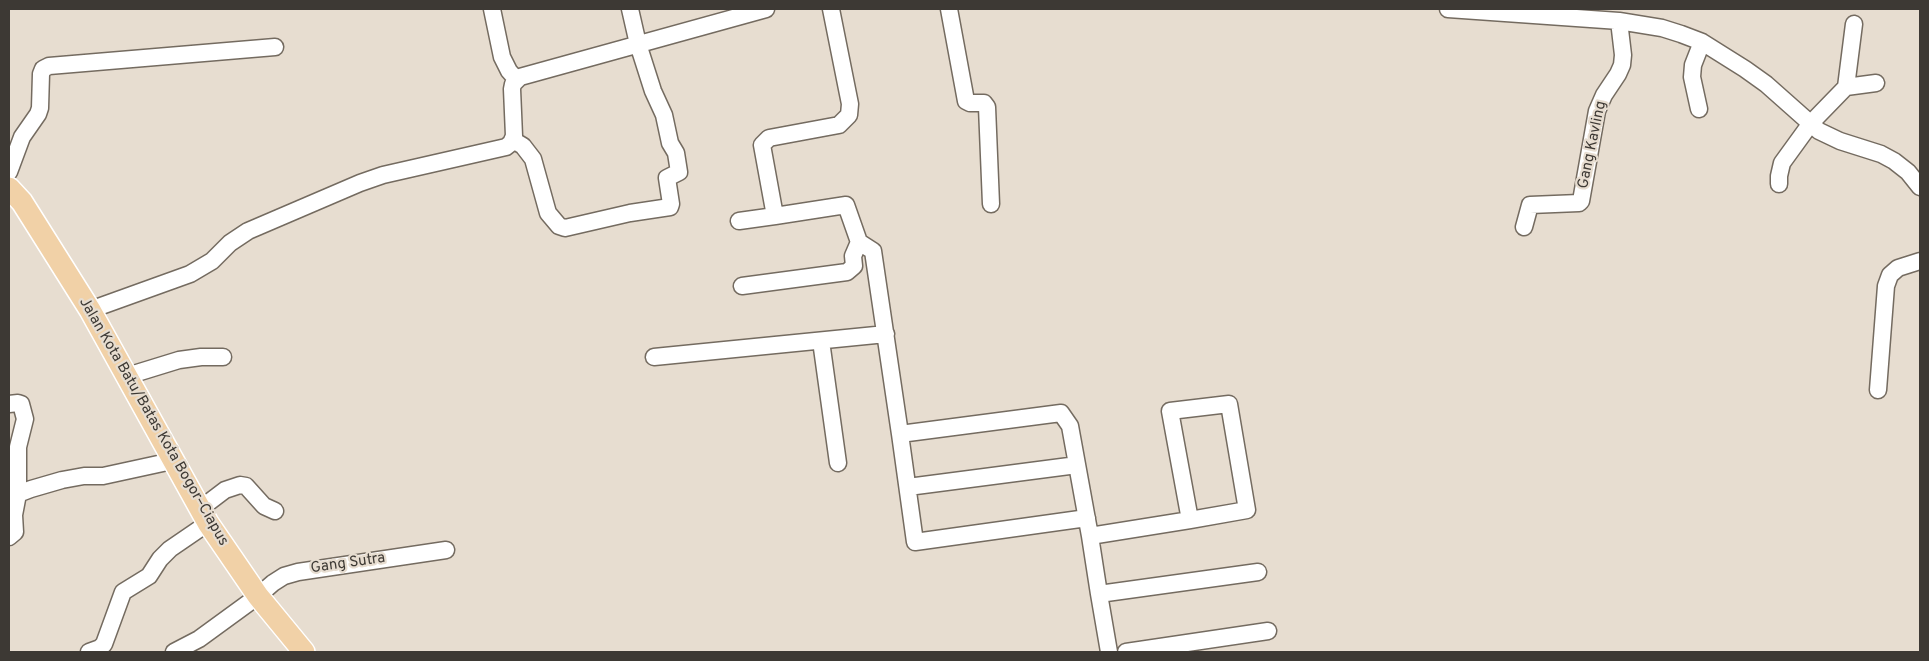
<!DOCTYPE html>
<meta charset="utf-8">
<style>
body{margin:0}
#map{position:relative;width:1929px;height:661px;overflow:hidden;background:#e7ddd0;font-family:Overpass,sans-serif}
canvas{display:block}
.frame{position:absolute;inset:0;border:10px solid #3d3934;pointer-events:none}
</style>
<div id="map">
<canvas width="1929" height="661"></canvas>
<div class="frame"></div>
</div>
<script>
const c = document.querySelector('canvas').getContext('2d');
c.lineJoin = 'round';
function poly(rows) {
  const path = new Path2D();
  for (const r of rows) {
    path.moveTo(r[0], r[1]);
    for (let i = 2; i < r.length; i += 2) path.lineTo(r[i], r[i + 1]);
  }
  return path;
}
function stroke(path, color, width, dash) {
  c.strokeStyle = color;
  c.lineWidth = width;
  c.lineCap = dash ? 'butt' : 'round';
  c.setLineDash(dash || []);
  c.stroke(path);
}
function label(font, color, halo, rows, align = 'center') {
  c.font = font + ' Overpass,sans-serif';
  c.lineWidth = 4.5;
  c.setLineDash([]);
  c.textBaseline = 'middle';
  c.strokeStyle = halo;
  c.fillStyle = color;
  for (const [text, x, y, turn = 0] of rows) {
    c.save();
    c.translate(x, y);
    c.rotate((+turn || 0) * Math.PI / 180);
    c.textAlign = isNaN(turn) ? turn : align;
    if (halo) c.strokeText(text, 0, 0);
    c.fillText(text, 0, 0);
    c.restore();
  }
}
const minor = poly([
 [492,9,502,57,509,71,517,80],
 [831,9,850,104,849,115,839,125,769,138,762,145,775,216,846,205,859,242,873,251,900,434,1061,413,1070,426,1090,536,1190,520,1247,510,1229,404,1170,411,1190,520],
 [949,9,966,101,970,103,984,103,987,107,991,204],
 [1448,9,1619,21,1662,28,1681,34,1702,42,1745,69,1766,84,1819,131,1840,141,1881,154,1894,161,1908,172,1920,187],
 [1846,87,1854,24],
 [1699,109,1692,77,1693,65,1702,42],
 [513,140,523,146,533,159,548,213,559,226,565,228,630,213,670,207,671,204,667,178,679,172,676,153,670,143,664,115,653,91,638,44,630,9],
 [9,172,22,137,38,114,40,108,41,74,43,69,49,66,275,47],
 [1779,184,1779,176,1782,163,1811,123,1846,87,1876,83],
 [739,221,775,216],
 [1524,227,1530,205,1579,203,1581,201,1597,111,1604,95,1618,74,1622,65,1623,55,1619,21],
 [742,286,847,272,854,266,853,256,859,242],
 [90,310,190,274,212,261,230,243,248,231,360,183,383,175,506,147,511,143,514,136,512,89,513,84,520,77,766,9],
 [821,341,838,463],
 [654,357,886,334],
 [127,376,179,360,201,357,223,357],
 [1878,390,1886,286,1890,275,1898,268,1920,261],
 [9,404,18,403,21,404,25,419,18,447,18,494],
 [900,434,915,542,1087,518],
 [908,487,1077,465],
 [200,509,225,490,240,485,246,486,264,506,275,511],
 [1090,536,1099,594,1258,572],
 [9,537,15,532,14,515,18,494,31,489,62,480,84,476,103,476,172,461],
 [1099,594,1109,652],
 [89,652,100,648,104,644,123,592,149,576,160,559,170,549,208,523],
 [174,652,199,639,258,596,273,583,284,576,298,572,446,550],
 [1126,652,1268,631]
]);
const major = poly([
 [9,188,22,202,90,310,208,523,258,596,304,652]
]);
stroke(minor, '#746b60', 19);
stroke(major, '#fff', 24);
stroke(minor, '#fff', 16);
stroke(major, '#f1d1a7', 21);
label('15px', '#3d3934', '#e7ddd0', [
 ["Gang Kavling",1593,145,-78],
 ["Jalan Kota Batu/Batas Kota Bogor–Ciapus",153,422,60],
 ["Gang Sutra",348,564,-8]
]);
</script>
